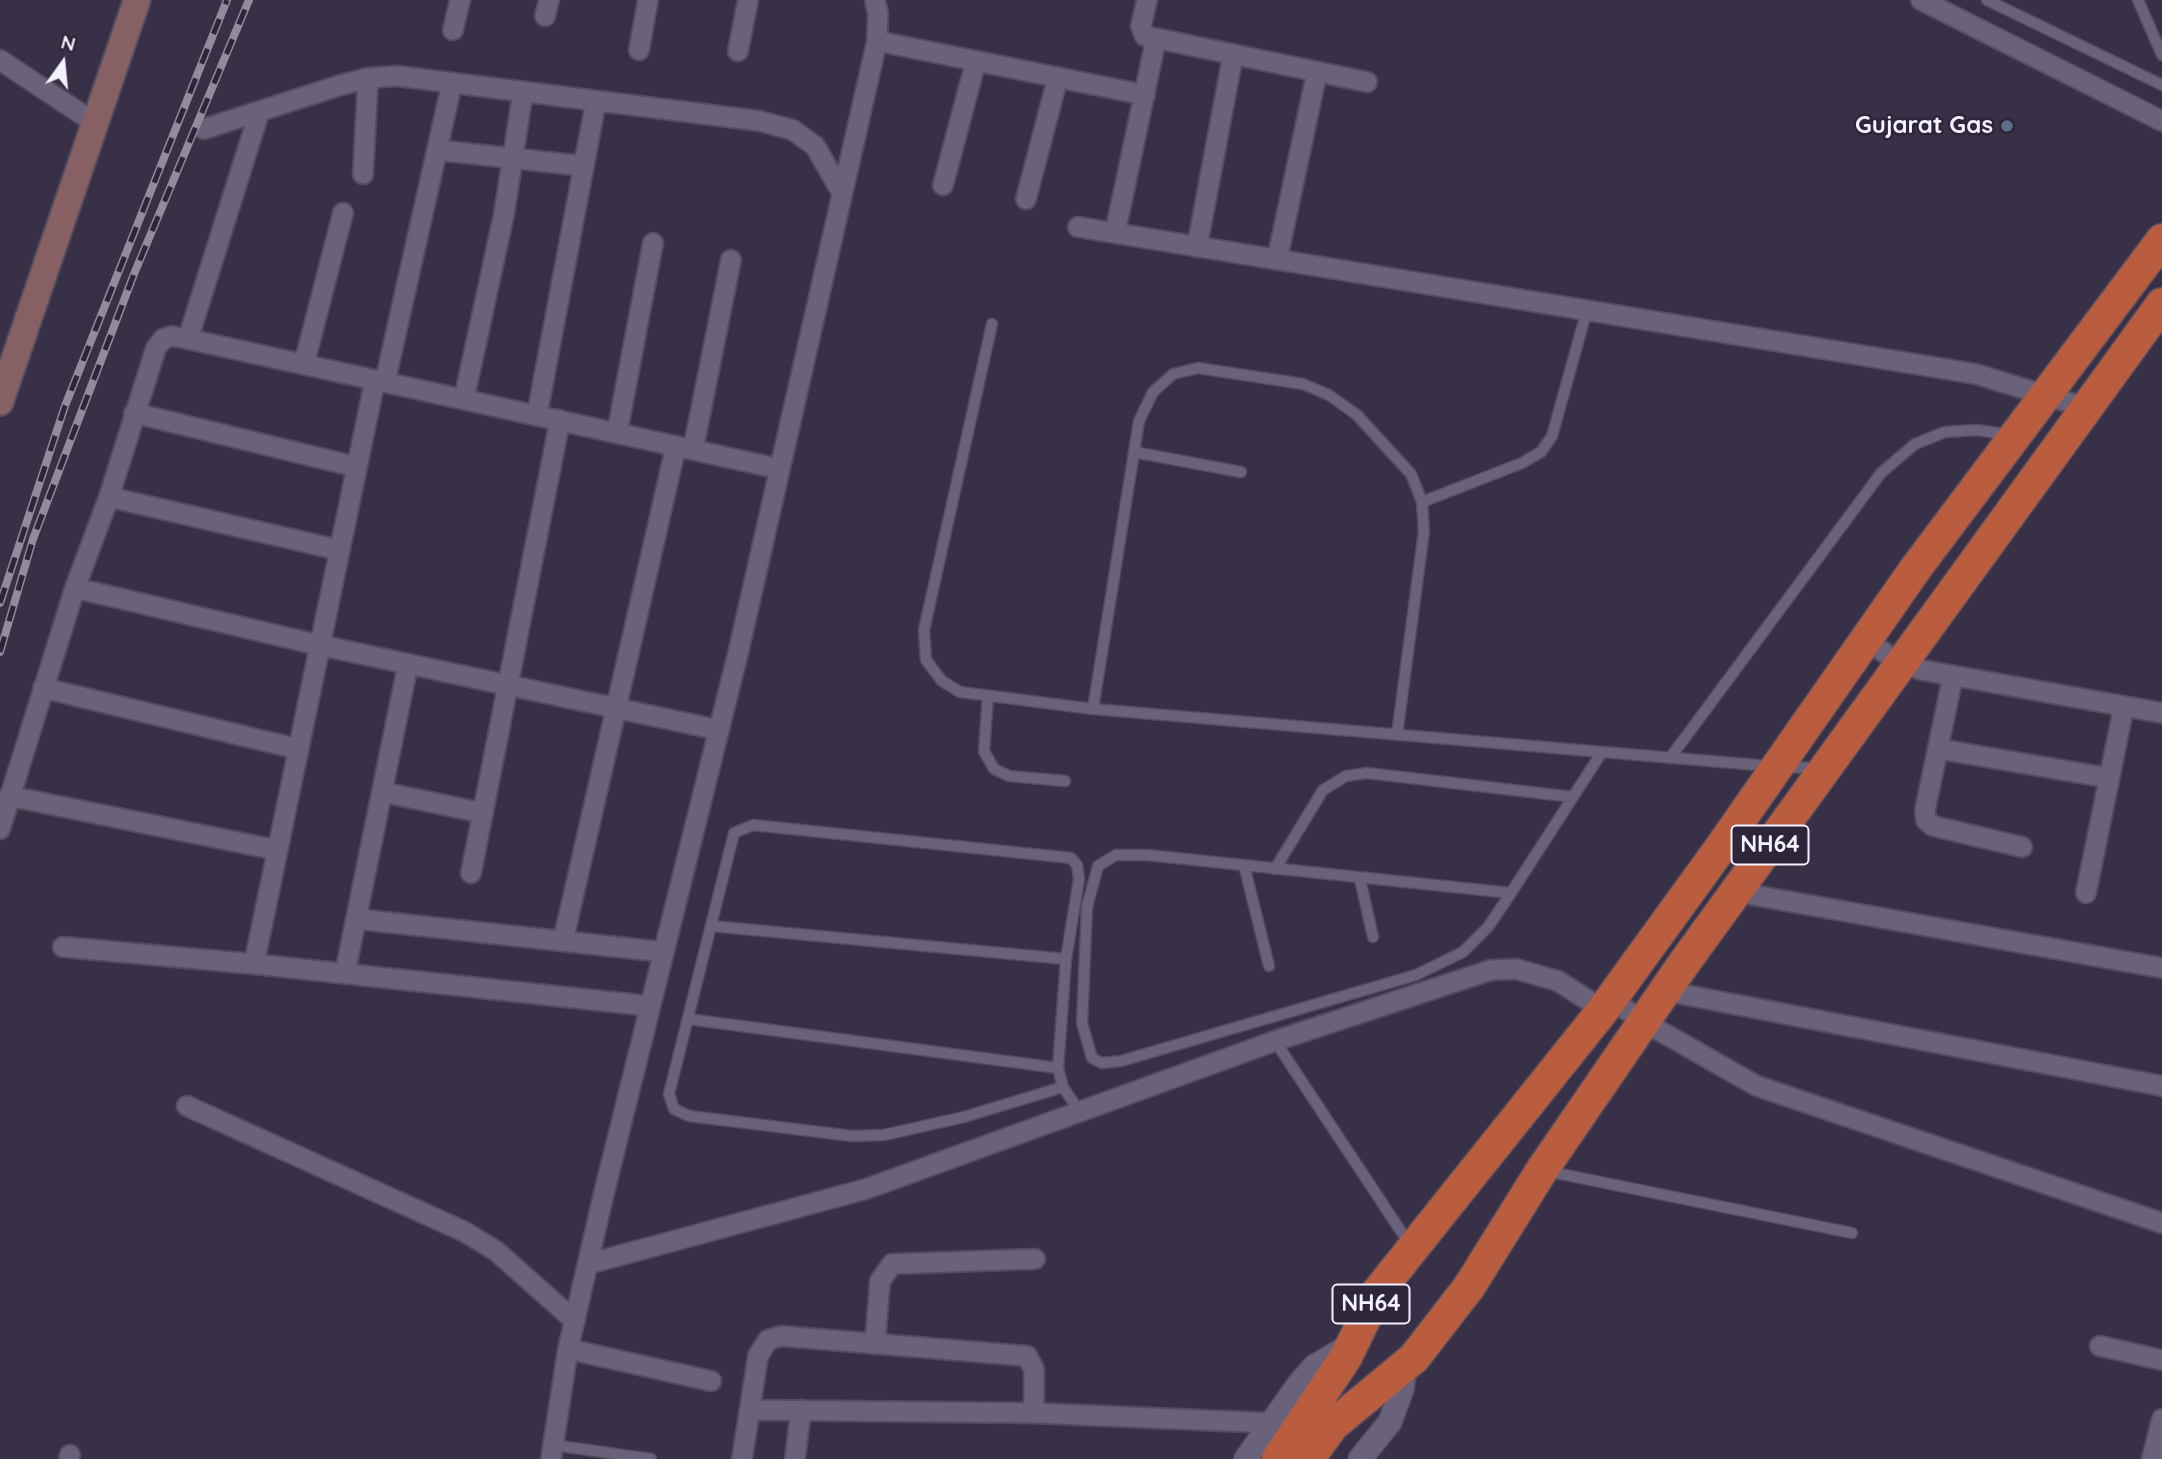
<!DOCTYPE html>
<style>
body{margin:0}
#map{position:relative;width:2162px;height:1459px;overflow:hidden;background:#373046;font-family:Quicksand,sans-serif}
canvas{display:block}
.north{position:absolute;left:28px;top:28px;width:70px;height:70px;-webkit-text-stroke:5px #2d263b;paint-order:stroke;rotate:15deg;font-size:19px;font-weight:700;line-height:28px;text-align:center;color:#f5f1ff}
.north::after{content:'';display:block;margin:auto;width:24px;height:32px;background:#f5f1ff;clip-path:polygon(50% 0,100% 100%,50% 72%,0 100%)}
</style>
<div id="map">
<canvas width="2162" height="1459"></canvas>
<div class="north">N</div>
</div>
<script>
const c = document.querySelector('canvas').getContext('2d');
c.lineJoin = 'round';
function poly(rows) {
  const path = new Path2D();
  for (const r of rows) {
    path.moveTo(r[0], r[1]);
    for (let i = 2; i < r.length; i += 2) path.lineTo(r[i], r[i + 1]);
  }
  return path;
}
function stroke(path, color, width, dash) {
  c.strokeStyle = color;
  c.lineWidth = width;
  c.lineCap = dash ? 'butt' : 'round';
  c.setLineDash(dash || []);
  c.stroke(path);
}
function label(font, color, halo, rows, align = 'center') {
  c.font = font + ' Quicksand,sans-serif';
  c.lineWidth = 5;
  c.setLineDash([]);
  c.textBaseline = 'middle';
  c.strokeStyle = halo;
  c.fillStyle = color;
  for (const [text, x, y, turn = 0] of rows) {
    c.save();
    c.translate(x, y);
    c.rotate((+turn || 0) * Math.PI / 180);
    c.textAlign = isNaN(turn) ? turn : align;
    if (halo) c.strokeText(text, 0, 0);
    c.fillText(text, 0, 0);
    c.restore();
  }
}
const service = poly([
 [1987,0,2162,85],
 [2138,0,2162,55],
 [992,324,924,630,926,660,942,681,960,692,1093,709,1769,766],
 [1134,452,1241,472],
 [1422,502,1522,463,1541,452,1552,436,1587,310],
 [988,696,984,751,994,769,1009,776,1065,781],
 [1093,709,1139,421,1153,392,1173,374,1198,368,1303,384,1329,395,1357,415,1411,474,1422,502,1424,531,1397,735],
 [1670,758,1881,473,1915,444,1945,432,1977,430,2010,435],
 [1784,767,1818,768],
 [1244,865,1269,966],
 [1275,869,1323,790,1346,776,1367,773,1573,797],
 [1360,879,1373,937],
 [1511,893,1147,855,1116,855,1098,866,1087,907,1082,1023,1092,1058,1102,1063,1121,1061,1416,975,1463,952,1488,927,1511,893,1602,752],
 [711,926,1066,959],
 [688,1019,1058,1068],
 [1275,1041,1410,1245],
 [1063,1087,964,1117,884,1135,852,1136,689,1116,674,1109,669,1094,734,833,753,825,1071,858,1077,865,1079,879,1066,959,1058,1068,1063,1087,1079,1111],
 [1546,1171,1852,1233],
 [553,1445,651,1459]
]);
const minor = poly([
 [1147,0,1141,26,1145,36,1367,82],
 [1921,0,2162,121],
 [545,16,549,0],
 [453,30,460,0],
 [877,41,1145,95],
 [639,50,648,0],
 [738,51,748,0],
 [0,60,95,123],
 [204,129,341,85,368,78,397,76,760,121,793,130,815,146,842,193],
 [437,150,584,166],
 [363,174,368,78],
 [943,185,976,61],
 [1026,199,1058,77],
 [1078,227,1976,374,2087,408],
 [1115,233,1156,39],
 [1197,247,1233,55],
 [1277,260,1317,72],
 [188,339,259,113],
 [304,364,343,213],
 [385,382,452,83],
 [464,399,504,214,523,92],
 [134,413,357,467],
 [537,415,596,101],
 [617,433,653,243],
 [693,450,731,260],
 [109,497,339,550],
 [75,588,319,645,719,730],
 [1866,640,1901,664,1922,670,2162,713],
 [1953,676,1925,810,1926,820,1933,826,2022,847],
 [43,688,298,749],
 [1939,749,2109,778],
 [382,792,483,813],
 [9,796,277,850],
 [0,829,75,588,109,497,156,348,163,339,172,336,188,339,780,469],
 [471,873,560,420],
 [1736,892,2162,968],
 [2086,893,2124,706],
 [356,919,664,952],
 [563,941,676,446],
 [63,947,254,964,650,1006],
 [254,964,375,380],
 [345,973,408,664],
 [1665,991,2162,1086],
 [1611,999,1644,1022,1757,1086,2162,1223],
 [187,1106,465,1232,496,1251,575,1321],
 [588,1264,866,1189,1275,1041,1491,970,1516,969,1558,981,1603,1010],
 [875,1344,880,1281,892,1264,1035,1259],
 [2100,1346,2162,1360],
 [568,1349,711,1381],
 [750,1410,1034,1413,1272,1423],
 [69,1459,70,1455],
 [551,1459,568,1349,604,1193,739,649,877,41,878,14,875,0],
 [742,1459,758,1356,768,1340,781,1336,1027,1356,1034,1369,1034,1413],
 [795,1459,801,1410],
 [2152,1459,2162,1419]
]);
const tertiary = poly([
 [1246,1459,1299,1384,1315,1366,1351,1345],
 [1360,1459,1390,1422,1402,1389,1405,1367]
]);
const secondary = poly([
 [0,402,137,0]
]);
const trunk = poly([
 [1278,1459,1346,1357,1377,1293,1603,1010,1719,850,1916,568,2162,240],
 [1308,1459,1333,1425,1414,1358,1469,1287,1542,1170,1682,966,2162,304]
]);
stroke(service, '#524c5f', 13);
stroke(minor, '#524c5f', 23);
stroke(tertiary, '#524c5f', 26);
stroke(secondary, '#524c5f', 30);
stroke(trunk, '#524c5f', 35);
stroke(service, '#69627a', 10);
stroke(minor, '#69627a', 19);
stroke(tertiary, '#69627a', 23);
stroke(secondary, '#876064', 26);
stroke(trunk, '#b95d3e', 32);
const rail = poly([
 [0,603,65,406,227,0],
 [0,652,33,539,134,274,249,0]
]);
stroke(rail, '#918b9d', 8);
stroke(rail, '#2d263b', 5, [16]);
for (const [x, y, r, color] of [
 [2007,126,7,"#5c6f8a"]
]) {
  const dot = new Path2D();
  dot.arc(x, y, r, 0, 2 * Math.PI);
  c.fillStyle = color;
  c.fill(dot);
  stroke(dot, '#2d263b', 2.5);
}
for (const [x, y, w] of [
 [1770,845,77],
 [1371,1304,77]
]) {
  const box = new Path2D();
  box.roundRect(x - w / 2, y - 19.5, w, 39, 5);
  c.fillStyle = '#2d263b';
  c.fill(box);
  stroke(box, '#f5f1ff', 2);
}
label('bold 23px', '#f5f1ff', null, [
 ["NH64",1770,845],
 ["NH64",1371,1304]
]);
label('bold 24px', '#f5f1ff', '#2d263b', [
 ["Gujarat Gas",1993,126]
], 'right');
</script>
